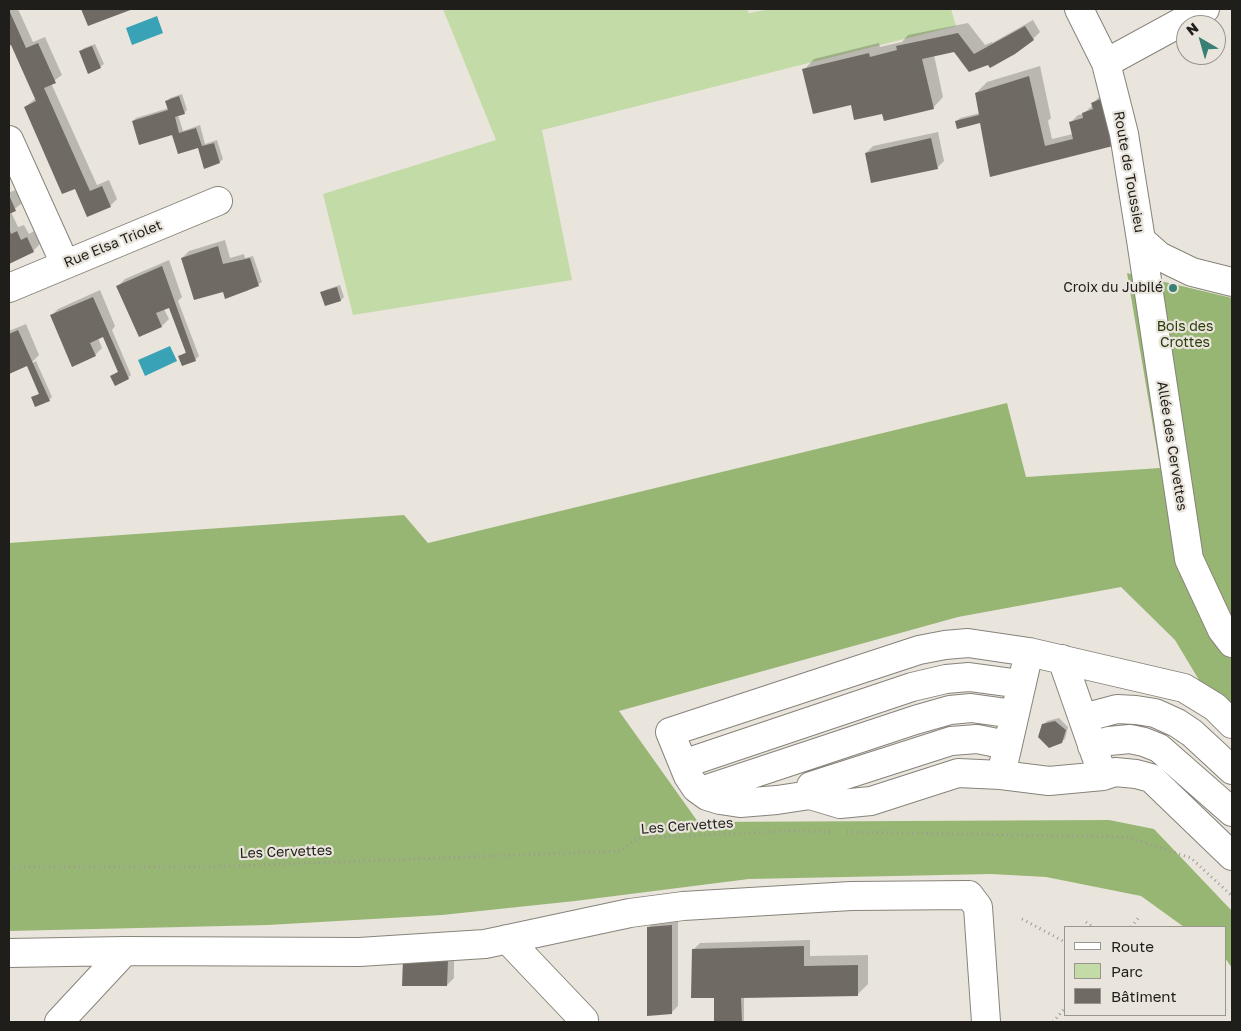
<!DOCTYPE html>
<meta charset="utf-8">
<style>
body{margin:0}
#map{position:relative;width:1241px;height:1031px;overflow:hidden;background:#e9e5dc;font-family:"Golos Text",sans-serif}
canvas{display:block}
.frame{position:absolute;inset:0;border:10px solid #201e1b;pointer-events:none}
.legend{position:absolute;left:1064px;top:926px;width:162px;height:90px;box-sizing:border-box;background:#e9e5dc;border:1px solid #99958f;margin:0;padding:6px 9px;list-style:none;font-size:15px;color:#201e1b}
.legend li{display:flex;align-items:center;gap:10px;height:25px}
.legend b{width:25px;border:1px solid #99958f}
.north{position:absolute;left:1176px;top:15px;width:50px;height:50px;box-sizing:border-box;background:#e9e5dc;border:1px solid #99958f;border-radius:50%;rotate:322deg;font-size:14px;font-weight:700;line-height:20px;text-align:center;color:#201e1b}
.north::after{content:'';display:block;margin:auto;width:18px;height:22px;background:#397f74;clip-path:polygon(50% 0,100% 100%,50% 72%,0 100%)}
</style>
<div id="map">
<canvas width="1241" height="1031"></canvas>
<div class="frame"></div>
<ul class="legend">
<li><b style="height:6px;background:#fff"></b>Route</li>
<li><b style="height:14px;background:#c3dba7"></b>Parc</li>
<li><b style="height:14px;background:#6f6a63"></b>Bâtiment</li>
</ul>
<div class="north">N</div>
</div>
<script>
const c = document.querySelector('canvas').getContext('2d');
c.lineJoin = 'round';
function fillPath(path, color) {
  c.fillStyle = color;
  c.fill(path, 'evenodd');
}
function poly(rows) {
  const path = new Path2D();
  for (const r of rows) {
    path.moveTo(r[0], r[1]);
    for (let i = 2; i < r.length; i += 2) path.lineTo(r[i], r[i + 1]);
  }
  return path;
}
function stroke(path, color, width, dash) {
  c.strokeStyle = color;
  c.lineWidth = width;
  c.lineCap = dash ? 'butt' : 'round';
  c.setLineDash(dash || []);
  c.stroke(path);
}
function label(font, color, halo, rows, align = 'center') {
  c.font = font + ' "Golos Text",sans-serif';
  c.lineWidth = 4.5;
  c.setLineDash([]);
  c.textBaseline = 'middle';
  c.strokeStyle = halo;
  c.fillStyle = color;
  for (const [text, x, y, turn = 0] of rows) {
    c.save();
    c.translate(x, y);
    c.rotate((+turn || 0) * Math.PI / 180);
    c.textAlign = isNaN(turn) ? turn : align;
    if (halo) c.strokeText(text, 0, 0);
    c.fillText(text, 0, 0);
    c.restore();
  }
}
fillPath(poly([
 [443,9,747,9,749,13,771,9,951,9,956,26,542,130,572,280,353,315,323,194,496,140]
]), '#c3dba7');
fillPath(poly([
 [1127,273,1232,298,1232,714,1202,685,1175,640,1121,587,958,617,619,711,698,822,1109,820,1154,829,1232,911,1232,968,1225,958,1225,927,1184,927,1141,896,1046,877,991,874,749,879,575,901,442,915,268,925,9,931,9,543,404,515,428,543,1007,403,1026,477,1160,468]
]), '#98b673');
fillPath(poly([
 [157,16,163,33,132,45,126,28],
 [170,346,177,361,145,376,138,360]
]), '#3aa2b6');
fillPath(poly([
 [9,9,18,9,33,42,45,37,62,75,51,83,97,185,109,180,117,199,110,206,75,187,25,107,36,98,11,43,9,44],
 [1033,20,1040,32,1033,39,1014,53,988,62,954,51,934,55,943,97,933,108,883,112,852,104,804,70,814,59,879,43,880,47,902,42,908,35,968,23,985,45,992,42,992,43],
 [95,44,104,64,100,67,80,52,84,48],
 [1040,66,1051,118,1048,121,1052,139,1073,134,1071,122,1078,115,1083,114,1093,105,1092,104,1099,97,1110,92,1119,138,991,175,981,120,957,121,960,118,980,113,976,93,987,82],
 [182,94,187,110,184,113,178,115,183,131,200,125,205,144,217,140,223,159,220,162,199,146,173,134,133,121,136,118,169,108,167,101,170,98],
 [938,132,944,161,937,168,866,153,873,146],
 [9,189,10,192,16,190,22,203,11,212,18,227,24,225,29,234,34,231,40,244,33,251,9,262],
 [225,240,230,258,244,254,245,258,253,256,262,282,247,291,226,298,223,290,182,258,189,251],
 [169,260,182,297,178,301,199,356,195,360,180,356,186,352,175,304,164,309,169,319,162,326,140,335,118,286,125,279],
 [340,285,344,297,341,300,325,305,322,293,325,290],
 [100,290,115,326,112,330,131,375,128,378,112,376,119,371,109,333,98,338,102,348,95,355,51,316,58,309],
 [26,324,39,355,32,362,9,374,9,331],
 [36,361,52,397,49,400,33,398,40,393,32,363],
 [1059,718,1068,727,1065,739,1061,742,1043,725,1047,721],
 [678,919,678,1006,671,1013,649,927,656,920],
 [810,940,810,956,868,955,868,984,857,995,744,996,744,1022,716,1022,716,997,693,950,700,943],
 [454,953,454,978,447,985,403,985]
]), '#0003');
fillPath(poly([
 [81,9,133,9,88,26],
 [9,10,26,48,38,43,56,83,44,88,90,191,102,186,111,207,87,217,75,189,62,194,24,107,36,101,11,45,9,46],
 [1025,26,1034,40,1015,54,990,68,988,65,969,72,954,52,922,59,934,109,884,121,882,114,854,120,851,105,813,114,802,69,869,53,870,57,897,50,896,46,958,33,974,54],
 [92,46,101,68,88,74,79,51],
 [1029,76,1045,146,1073,139,1069,122,1083,118,1082,113,1093,109,1091,103,1103,98,1113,146,990,177,980,123,957,129,955,121,979,115,975,93],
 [179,96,185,114,175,117,179,133,196,128,202,146,214,143,220,163,204,169,198,148,178,154,172,135,139,145,132,121,168,110,165,101],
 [931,138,938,169,871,183,865,153],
 [9,195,16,211,9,214],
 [9,228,11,234,17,231,21,240,27,237,34,252,9,264],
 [218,246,223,264,250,258,259,286,225,299,223,292,194,300,181,258],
 [162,266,196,361,182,366,178,356,186,353,169,308,156,313,162,327,139,337,116,286],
 [337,287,341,301,325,306,320,292],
 [93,297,129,379,115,386,110,376,118,372,103,337,90,343,96,356,72,367,50,315],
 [18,330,50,401,35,407,31,397,39,394,27,366,9,374,9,334],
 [1055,721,1066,730,1062,743,1049,748,1038,737,1042,724],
 [672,925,672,1014,647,1016,647,927],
 [804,946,804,966,858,965,858,996,741,998,742,1022,714,1022,714,998,691,998,692,949],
 [403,959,448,960,447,986,402,986]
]), '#6f6a63');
const minor = poly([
 [1079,9,1106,63,1124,134,1141,240,1159,256,1192,272,1232,282],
 [1106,63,1205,9],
 [9,140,65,264],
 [1141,240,1189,559,1222,630,1232,643],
 [9,288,218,201],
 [1029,652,1001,775,1049,781,1103,776,1062,659],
 [1083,718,1117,709,1136,710,1155,713,1177,723,1192,733,1232,770],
 [1092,746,1109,741,1130,739,1144,742,1159,748,1232,812],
 [683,764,912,687,946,679,969,677,1021,684],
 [1001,775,958,773,871,801,840,804,810,795,777,800,740,803,720,800,707,796,696,788,688,776,670,732,919,650,945,645,968,643,1029,652,1184,688,1215,707,1232,724],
 [1103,776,1115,772,1136,774,1151,778,1232,856],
 [811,786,951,741,977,739,1007,745],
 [701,791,915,720,950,710,971,708,1014,714],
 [507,939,584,1020,584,1022],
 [9,953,125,951],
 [59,1022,125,951,359,952,485,944,630,913,683,906,851,896,969,895,978,907,986,1022]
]);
stroke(minor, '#87837b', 30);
stroke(poly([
 [847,832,1128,837,1191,858,1232,896],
 [9,867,207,867,621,851,638,838,790,831,833,832],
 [1022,919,1065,942],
 [1086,922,1093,927],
 [1131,927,1140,916],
 [1053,1022,1065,1008]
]), '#9d9993', 3, [1, 4]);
stroke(minor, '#fff', 28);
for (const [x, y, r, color] of [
 [1173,288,5,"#397f74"]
]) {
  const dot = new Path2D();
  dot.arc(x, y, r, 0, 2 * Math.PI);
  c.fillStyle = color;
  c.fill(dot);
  stroke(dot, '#e9e5dc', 2);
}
label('14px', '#201e1b', '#e9e5dc', [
 ["Route de Toussieu",1129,172,80],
 ["Rue Elsa Triolet",113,244,-22],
 ["Allée des Cervettes",1172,446,81],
 ["Les Cervettes",687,826,-4],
 ["Les Cervettes",286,852,-2]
]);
label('14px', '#201e1b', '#e9e5dc', [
 ["Croix du Jubilé",1163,288]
], 'right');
label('14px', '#2b3d0b', '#e9e5dc', [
 ["Bois des",1185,327],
 ["Crottes",1185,343]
]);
</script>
